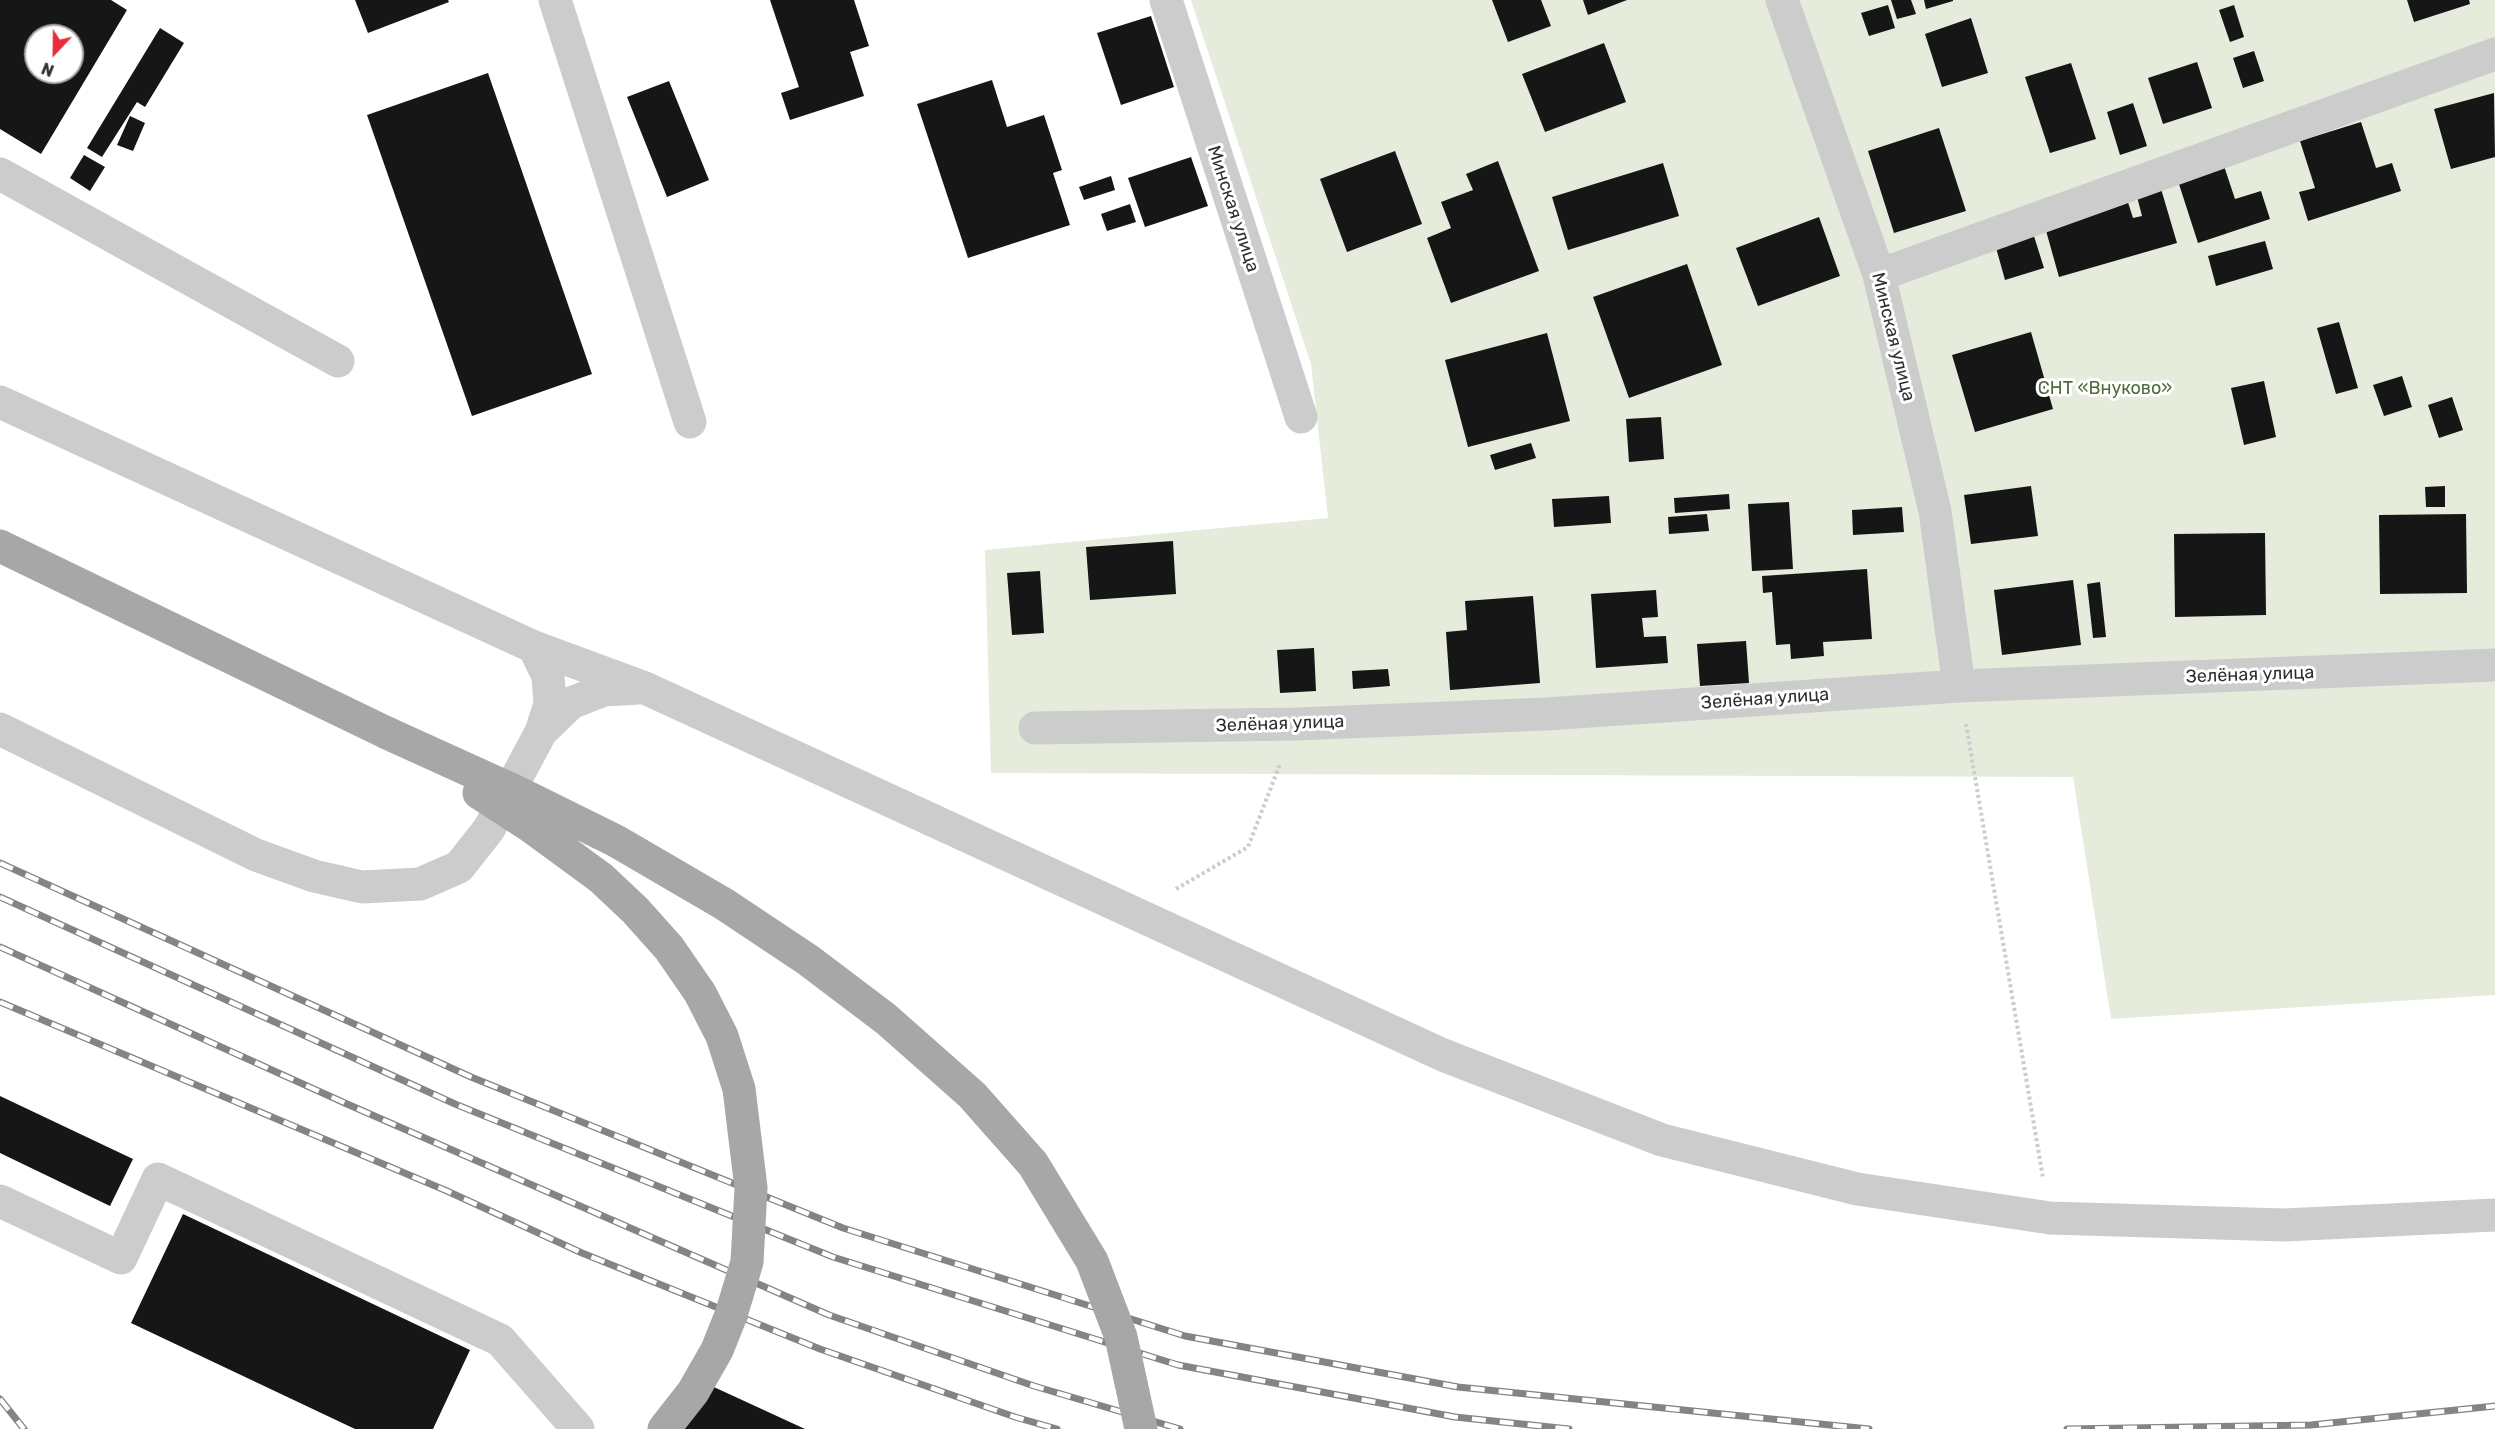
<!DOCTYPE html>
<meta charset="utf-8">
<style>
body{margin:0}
#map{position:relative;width:2495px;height:1429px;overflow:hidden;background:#fff;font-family:Rubik,sans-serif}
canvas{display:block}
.north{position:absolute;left:24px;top:24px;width:60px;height:60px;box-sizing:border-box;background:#fff;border:2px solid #acacac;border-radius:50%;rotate:202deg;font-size:16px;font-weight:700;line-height:24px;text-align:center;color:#2f2f2f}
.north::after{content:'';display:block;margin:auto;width:21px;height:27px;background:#e92d38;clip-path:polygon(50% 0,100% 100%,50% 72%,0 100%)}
</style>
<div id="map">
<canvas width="2495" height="1429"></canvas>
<div class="north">N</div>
</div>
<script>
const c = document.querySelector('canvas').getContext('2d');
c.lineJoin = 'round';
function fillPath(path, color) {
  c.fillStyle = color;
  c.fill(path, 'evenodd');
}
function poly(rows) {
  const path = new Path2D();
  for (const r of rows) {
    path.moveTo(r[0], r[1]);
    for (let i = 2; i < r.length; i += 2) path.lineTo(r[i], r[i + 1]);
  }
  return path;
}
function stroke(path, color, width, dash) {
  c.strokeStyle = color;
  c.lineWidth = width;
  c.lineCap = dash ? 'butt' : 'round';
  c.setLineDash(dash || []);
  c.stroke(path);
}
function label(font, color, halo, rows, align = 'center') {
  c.font = font + ' Rubik,sans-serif';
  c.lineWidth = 6;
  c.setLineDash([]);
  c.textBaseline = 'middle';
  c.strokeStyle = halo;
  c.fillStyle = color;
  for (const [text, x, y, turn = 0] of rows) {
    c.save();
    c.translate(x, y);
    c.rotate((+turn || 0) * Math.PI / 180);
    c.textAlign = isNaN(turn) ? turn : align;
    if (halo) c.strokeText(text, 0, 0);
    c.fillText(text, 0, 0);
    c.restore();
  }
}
fillPath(poly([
 [1191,0,2495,0,2495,995,2111,1019,2073,777,991,773,985,550,1328,518,1311,364]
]), '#e5ecdc');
fillPath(poly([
 [0,0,111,0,127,10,41,154,0,129],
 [36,36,72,36,72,72,36,72],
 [355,0,448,0,449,2,368,33],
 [770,0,854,0,869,46,850,52,864,96,790,120,781,93,799,87],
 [1492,0,1541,0,1551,26,1508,42],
 [1583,0,1627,0,1588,15],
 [1891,0,1911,0,1916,14,1897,19],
 [1924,0,1953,0,1953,1,1926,9],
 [2407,0,2469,0,2470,4,2414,22],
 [1888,5,1895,28,1869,36,1861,13],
 [2234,5,2244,37,2230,42,2219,10],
 [1151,16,1174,87,1121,105,1097,33],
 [1971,18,1988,73,1942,87,1925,34],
 [160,28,184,43,145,107,137,102,102,157,87,148],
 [1604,43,1626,102,1545,132,1522,74],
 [2254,51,2264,81,2243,88,2233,58],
 [2197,62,2212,108,2163,124,2148,78],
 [2071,63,2096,139,2050,153,2025,77],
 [488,73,592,374,472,416,367,115],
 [992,80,1007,127,1044,115,1062,170,1053,173,1070,225,968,258,917,104],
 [669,81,709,180,667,197,627,97],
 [2494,93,2495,157,2451,169,2434,109],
 [2133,103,2147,146,2120,155,2107,112],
 [130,116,145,123,133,151,117,145],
 [2361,122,2376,168,2392,163,2401,191,2308,221,2299,192,2315,188,2300,141],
 [1939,128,1966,211,1894,233,1868,151],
 [1395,151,1422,224,1347,252,1320,179],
 [84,155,105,167,90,191,70,178],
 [1191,157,1208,206,1145,227,1128,178],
 [1498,161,1539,271,1451,303,1427,238,1451,228,1441,202,1473,190,1466,174],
 [1663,163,1679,216,1568,250,1552,197],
 [2223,163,2235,199,2261,191,2270,219,2198,243,2177,178],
 [1111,176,1115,190,1084,200,1079,187],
 [2159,182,2177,243,2059,277,2043,220,2126,196,2133,218,2142,216,2135,189],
 [1130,204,1136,222,1107,231,1101,214],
 [1819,217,1840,276,1758,306,1736,248],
 [2033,233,2044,268,2005,280,1995,244],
 [2265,241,2273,269,2216,286,2208,256],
 [1687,264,1722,365,1629,398,1593,297],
 [2339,322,2358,388,2336,394,2317,328],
 [2031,332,2053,409,1975,432,1952,355],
 [1547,333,1570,421,1468,447,1445,360],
 [2402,376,2412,407,2384,416,2373,385],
 [2264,381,2276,437,2244,445,2231,388],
 [2452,397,2463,430,2439,438,2428,405],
 [1661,417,1664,459,1629,462,1626,419],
 [1531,443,1536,458,1495,470,1490,455],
 [2031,486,2038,536,1971,544,1964,495],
 [2445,486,2445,507,2426,507,2425,487],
 [1729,494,1730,509,1675,513,1674,498],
 [1609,496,1611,523,1554,527,1552,499],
 [1789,502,1793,569,1752,571,1748,504],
 [1902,507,1904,532,1853,535,1852,510],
 [1707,514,1709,531,1669,534,1668,517],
 [2466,514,2467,593,2380,594,2379,515],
 [2265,533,2266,615,2175,617,2174,534],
 [1173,541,1176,594,1090,600,1086,547],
 [1867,569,1872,639,1823,642,1824,656,1791,659,1790,644,1776,645,1772,592,1763,593,1762,576],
 [1040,571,1044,633,1012,635,1007,573],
 [2073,580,2081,645,2002,655,1994,590],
 [2100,582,2106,637,2093,638,2087,584],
 [1656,590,1658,617,1642,618,1644,637,1666,636,1668,663,1596,668,1591,594],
 [1533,596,1540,683,1450,690,1446,632,1467,630,1465,601],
 [1746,641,1749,683,1700,686,1697,644],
 [1314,648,1316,691,1280,693,1277,650],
 [1388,669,1390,686,1353,689,1352,671],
 [0,1096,133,1159,110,1206,0,1153],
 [183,1214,470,1350,433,1429,355,1429,131,1323],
 [703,1382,805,1429,681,1429]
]), '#161616');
stroke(poly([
 [1966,724,2043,1178],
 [1176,889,1248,847,1280,764]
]), '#ccc', 4, [3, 3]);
stroke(poly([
 [555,0,690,422],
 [1166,0,1301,417],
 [1782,0,1879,275,1935,511,1959,686],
 [0,174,338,361],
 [1879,275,2495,54],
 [0,402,534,647,645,688,1443,1055,1662,1140,1857,1189,2050,1218,2284,1225,2495,1215],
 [1035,728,1296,724,1546,714,1959,686,2495,665],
 [0,729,256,855,314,876,362,887,420,884,459,867,489,829,541,732,550,704,548,676,534,647],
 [541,732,571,703,604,690,639,688],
 [0,1201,121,1258,158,1179,500,1340,578,1429]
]), '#ccc', 33);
stroke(poly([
 [0,546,387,733]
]), '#a7a7a7', 33);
const rail = poly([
 [0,863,471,1077,843,1228,1185,1336,1458,1387,1869,1429],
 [0,897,455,1104,833,1257,1178,1365,1455,1417,1569,1429],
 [0,947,347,1104,829,1315,1034,1386,1180,1429],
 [0,1002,447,1191,582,1253,820,1349,1015,1417,1057,1429],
 [0,1399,24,1429],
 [2067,1429,2311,1425,2495,1406]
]);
stroke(rail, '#848484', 7);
stroke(rail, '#fff', 4.5, [14]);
stroke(poly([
 [387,733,517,792,616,841,724,904,808,960,886,1019,972,1095,1033,1164,1092,1261,1121,1337,1141,1429],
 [479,793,530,826,601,878,635,910,669,948,700,993,722,1036,739,1089,751,1188,747,1262,731,1315,717,1350,693,1392,664,1429]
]), '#a7a7a7', 33);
label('18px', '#2f2f2f', '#fff', [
 ["Минская улица",1233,209,72],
 ["Минская улица",1893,337,76],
 ["Зелёная улица",2250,675,-2],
 ["Зелёная улица",1765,699,-4],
 ["Зелёная улица",1280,724,-2]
]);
label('18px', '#516c3b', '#fff', [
 ["СНТ «Внуково»",2105,389]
]);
</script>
